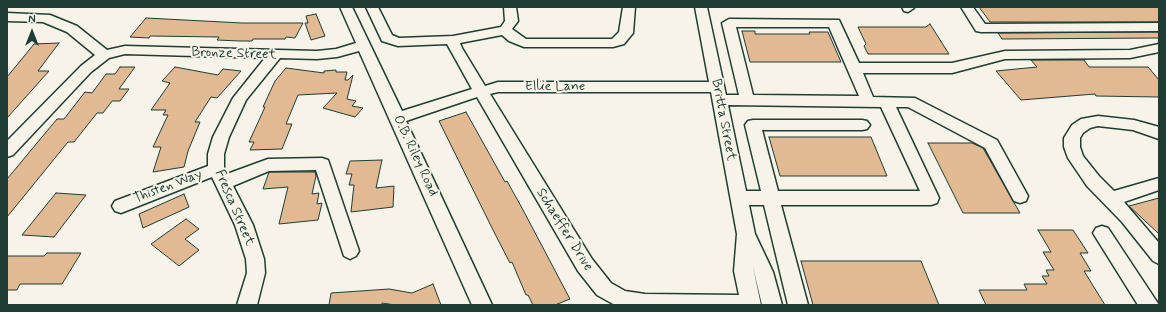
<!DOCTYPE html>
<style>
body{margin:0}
#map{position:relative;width:1166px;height:312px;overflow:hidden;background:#f7f3e8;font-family:Mynerve,sans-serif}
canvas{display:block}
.frame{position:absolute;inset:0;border:8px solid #1f3d34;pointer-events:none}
.north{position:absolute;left:12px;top:12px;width:40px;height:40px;-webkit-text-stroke:3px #f7f3e8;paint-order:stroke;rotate:0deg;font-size:11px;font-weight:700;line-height:16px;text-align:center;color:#1f3d34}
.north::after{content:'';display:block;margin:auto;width:14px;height:18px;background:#1f3d34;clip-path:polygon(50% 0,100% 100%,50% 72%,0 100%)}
</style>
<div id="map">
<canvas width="1166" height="312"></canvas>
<div class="frame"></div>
<div class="north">N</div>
</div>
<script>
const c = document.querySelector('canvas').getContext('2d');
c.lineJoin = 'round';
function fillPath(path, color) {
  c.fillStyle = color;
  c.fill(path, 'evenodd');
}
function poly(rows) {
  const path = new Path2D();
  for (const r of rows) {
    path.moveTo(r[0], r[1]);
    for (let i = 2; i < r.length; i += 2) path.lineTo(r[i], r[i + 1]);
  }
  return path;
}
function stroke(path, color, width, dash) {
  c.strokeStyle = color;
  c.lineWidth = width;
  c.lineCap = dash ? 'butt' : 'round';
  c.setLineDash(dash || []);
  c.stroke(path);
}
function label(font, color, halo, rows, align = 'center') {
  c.font = font + ' Mynerve,sans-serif';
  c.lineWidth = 4;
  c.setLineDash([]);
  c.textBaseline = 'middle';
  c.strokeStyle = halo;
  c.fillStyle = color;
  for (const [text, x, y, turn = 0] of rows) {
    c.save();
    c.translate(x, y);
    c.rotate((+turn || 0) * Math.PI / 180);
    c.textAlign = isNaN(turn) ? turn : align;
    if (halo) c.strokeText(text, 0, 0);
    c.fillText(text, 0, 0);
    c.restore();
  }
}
const building = poly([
 [979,7,1159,7,1159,22,990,22,979,7],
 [316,14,325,36,311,40,305,23,308,23,306,16,316,14],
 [146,18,242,23,303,23,295,38,286,37,285,39,253,39,252,41,240,41,217,40,219,37,150,36,149,38,130,37,146,18],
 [930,24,949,54,868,54,864,46,866,44,858,27,926,27,930,24],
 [742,31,755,31,755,34,810,34,809,32,828,32,841,62,750,62,742,31],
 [1159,32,1159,38,1002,39,998,33,1159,32],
 [59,43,38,71,49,71,7,118,7,77,34,44,59,43],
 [1031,60,1084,60,1089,67,1148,67,1159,80,1159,97,1096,96,1095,94,1021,100,996,71,1037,67,1031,60],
 [120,67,135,67,119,89,129,89,120,101,112,101,103,113,97,113,74,142,68,142,7,217,7,179,57,119,64,119,85,92,92,93,106,74,115,74,120,67],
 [175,67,218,75,223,69,241,71,217,98,211,97,195,122,200,122,188,151,184,167,153,172,161,147,153,147,168,115,163,115,166,110,151,110,170,83,162,81,175,67],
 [286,68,324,73,324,71,336,70,336,72,347,72,345,80,348,80,353,75,347,99,356,101,352,106,363,108,355,117,323,108,337,93,298,95,286,124,292,124,282,149,250,150,254,142,249,142,265,107,263,107,275,81,286,68],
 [466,112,505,182,507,181,522,208,570,299,555,305,533,305,528,295,526,295,512,262,510,263,494,232,439,121,466,112],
 [769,137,871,137,887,176,780,176,769,137],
 [928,143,972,143,983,148,1020,213,963,213,928,143],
 [382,160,376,188,394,186,393,207,351,212,354,185,349,185,352,174,346,174,350,161,382,160],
 [269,172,315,172,316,176,312,194,319,193,317,204,322,203,318,220,279,224,288,187,263,189,269,172],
 [56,193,86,195,54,237,22,235,56,193],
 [184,194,189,207,143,228,139,214,184,194],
 [1159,198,1159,234,1129,206,1159,198],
 [186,219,199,229,185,239,199,250,179,266,151,244,186,219],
 [1038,230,1073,230,1088,253,1080,253,1091,271,1084,271,1105,305,986,305,979,290,1027,290,1024,284,1047,284,1042,276,1049,276,1046,270,1054,270,1043,252,1051,252,1038,230],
 [47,253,81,253,62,284,20,284,17,290,7,290,7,256,44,256,47,253],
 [801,261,921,261,939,305,813,305,801,261],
 [433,284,441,305,395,305,382,303,382,305,329,305,331,293,389,289,412,293,433,284]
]);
fillPath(building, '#e1b992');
stroke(building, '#1f3d34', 1);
const minor = poly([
 [340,7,352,7,402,111,472,89,447,44,398,46,382,41,366,7,378,7,392,35,399,38,453,36,501,27,505,21,504,7,516,7,518,21,512,29,526,39,612,39,619,32,623,7,635,7,633,33,624,44,613,47,524,47,509,41,502,35,460,43,462,48,485,86,498,82,709,82,695,7,707,7,726,95,739,95,722,23,729,19,839,20,859,63,952,63,1005,51,1130,50,1159,44,1159,52,1130,58,1005,59,952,73,863,73,873,97,915,98,997,140,1028,196,1026,201,1020,203,1014,201,985,148,908,107,896,107,939,198,937,203,931,205,781,205,808,305,788,305,764,205,749,205,755,234,773,272,782,305,762,305,753,267,761,305,615,305,597,295,578,271,477,97,406,121,492,305,472,305,359,51,337,57,317,59,280,58,246,100,229,137,224,154,224,169,227,174,268,159,322,158,328,160,359,251,356,256,350,259,344,256,316,170,269,171,233,186,253,225,264,259,265,273,257,305,237,305,247,273,246,259,235,225,212,177,121,213,115,211,112,206,115,201,208,166,208,154,213,137,233,98,265,58,125,54,109,58,91,72,13,155,7,157,7,141,81,66,95,55,67,32,43,22,7,21,7,13,50,15,77,26,107,50,125,46,317,51,336,49,356,43,340,7],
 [736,27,829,27,859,96,753,95,736,27],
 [498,92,711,92,737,234,734,271,739,295,645,294,625,291,611,283,592,259,490,94,498,92],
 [728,105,881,107,920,191,778,191,762,130,862,130,867,129,870,125,867,121,862,120,753,120,748,121,745,125,761,191,746,191,728,105],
 [902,7,914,7,914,8,908,12,904,11,902,7],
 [961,7,973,7,985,24,1159,23,1159,31,981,32,976,31,961,7],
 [1098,116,1134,120,1159,127,1159,139,1133,130,1098,126,1090,128,1083,133,1080,138,1080,147,1083,156,1099,176,1114,191,1159,178,1159,190,1124,202,1159,243,1159,264,1153,261,1122,222,1087,186,1068,158,1064,147,1064,138,1072,125,1081,119,1098,116],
 [1102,226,1108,228,1159,305,1138,305,1093,233,1096,228,1102,226]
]);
stroke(minor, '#1f3d34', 3);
fillPath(minor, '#f7f3e8');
label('14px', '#1f3d34', '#f7f3e8', [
 ["Bronze Street",234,54,2],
 ["Ellie Lane",555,87],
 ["Britta Street",723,120,79],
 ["O.B. Riley Road",415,156,65],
 ["Thisten Way",168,187,-21],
 ["Fresca Street",234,208,67],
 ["Schaeffer Drive",564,230,58]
]);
</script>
